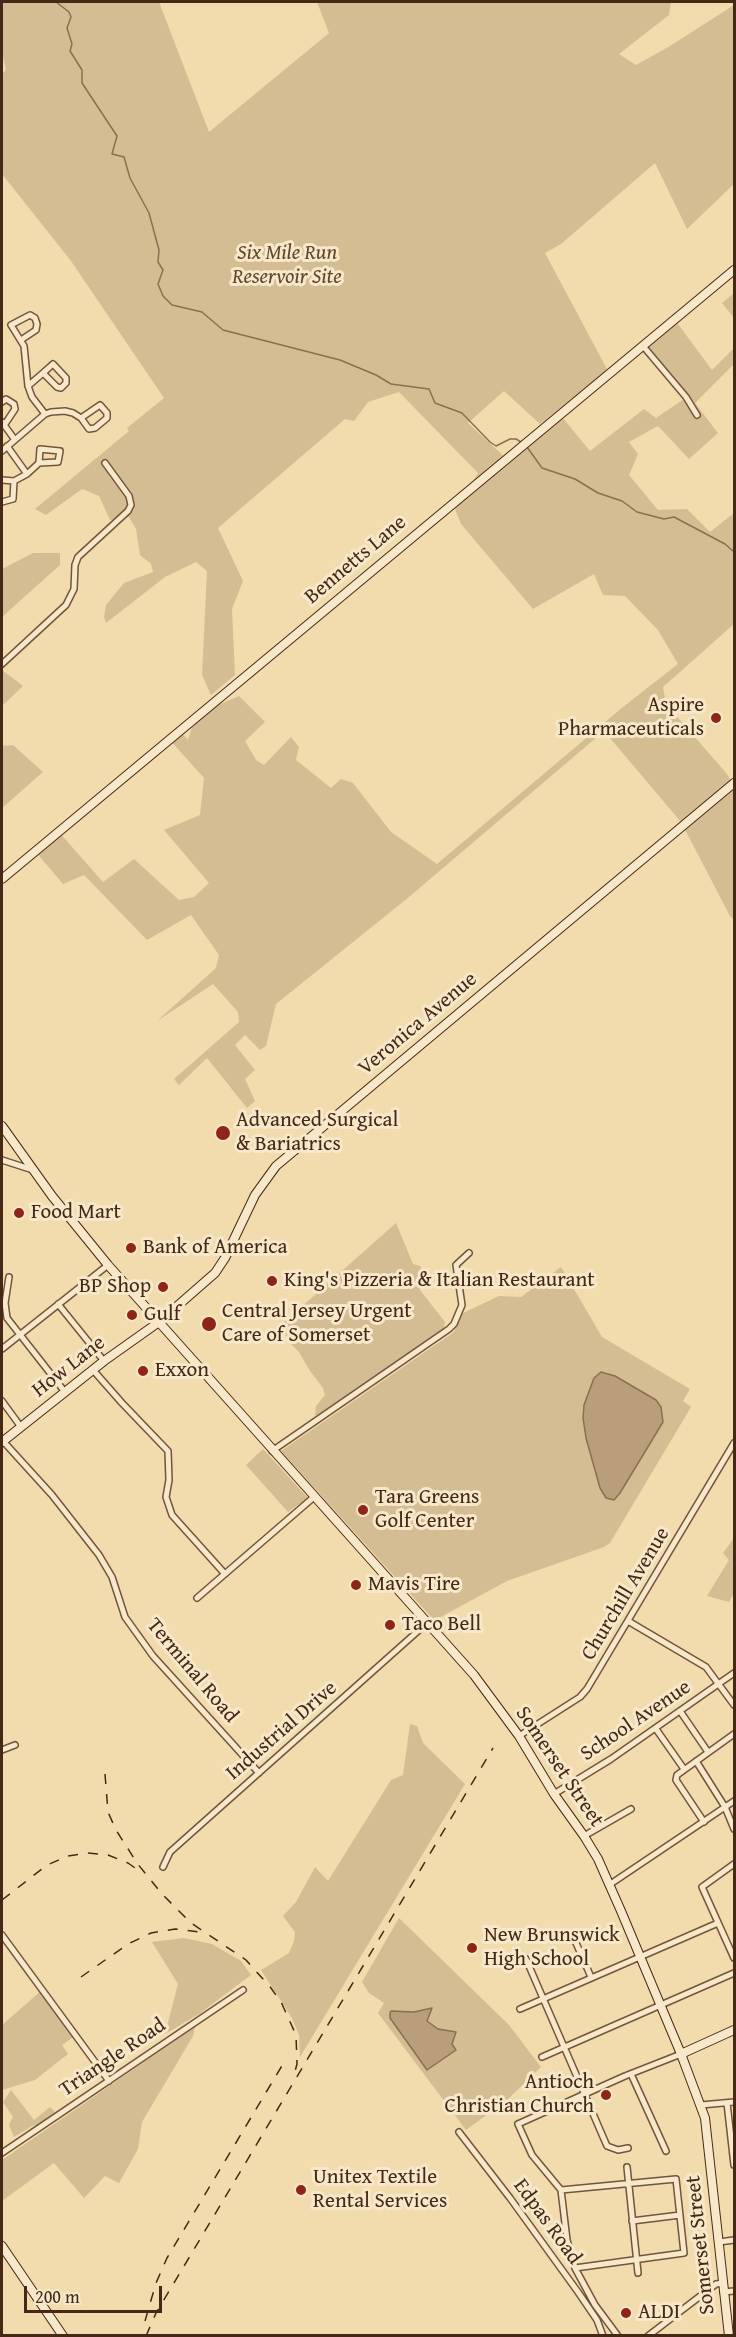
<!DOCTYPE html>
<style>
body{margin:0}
#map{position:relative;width:736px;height:2337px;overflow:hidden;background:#f2dbad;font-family:"Gentium Book Plus",serif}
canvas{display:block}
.frame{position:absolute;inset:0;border:3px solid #472816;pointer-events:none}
.scale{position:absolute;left:24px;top:2286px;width:138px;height:27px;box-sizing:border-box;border:3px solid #472816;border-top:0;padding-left:8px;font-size:18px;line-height:21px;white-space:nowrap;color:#472816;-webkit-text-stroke:4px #f7e8ca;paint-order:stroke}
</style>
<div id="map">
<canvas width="736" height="2337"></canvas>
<div class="frame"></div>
<div class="scale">200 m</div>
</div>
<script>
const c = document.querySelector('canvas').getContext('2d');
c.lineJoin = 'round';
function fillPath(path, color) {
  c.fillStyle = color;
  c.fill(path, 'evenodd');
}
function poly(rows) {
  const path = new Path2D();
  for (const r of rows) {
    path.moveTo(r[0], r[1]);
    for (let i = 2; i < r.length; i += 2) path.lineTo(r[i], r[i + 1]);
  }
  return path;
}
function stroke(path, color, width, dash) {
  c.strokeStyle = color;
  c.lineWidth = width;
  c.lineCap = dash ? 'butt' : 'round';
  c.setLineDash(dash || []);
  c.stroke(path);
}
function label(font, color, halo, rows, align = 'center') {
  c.font = font + ' "Gentium Book Plus",serif';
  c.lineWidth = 6;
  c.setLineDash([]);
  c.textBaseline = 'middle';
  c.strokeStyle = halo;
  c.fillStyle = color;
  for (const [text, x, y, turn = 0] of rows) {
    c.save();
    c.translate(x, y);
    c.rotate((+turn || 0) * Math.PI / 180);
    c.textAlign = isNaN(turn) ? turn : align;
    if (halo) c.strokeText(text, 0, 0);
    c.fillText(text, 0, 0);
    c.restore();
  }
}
fillPath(poly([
 [2,2,159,2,209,132,329,33,317,2,671,2,669,15,619,54,636,65,670,46,734,5,734,184,687,229,655,163,561,244,545,253,608,371,540,424,504,391,468,423,510,462,562,417,590,451,644,409,656,418,684,399,642,348,675,320,712,370,734,348,734,364,695,403,718,433,689,459,658,426,629,442,638,454,629,475,658,510,687,509,710,532,734,513,734,624,663,687,666,704,727,774,734,786,734,920,730,916,681,822,604,731,409,897,276,1004,266,1046,260,1050,245,1035,235,1045,255,1070,245,1079,255,1101,247,1108,207,1058,179,1085,174,1079,239,1022,238,1012,213,984,157,1021,216,968,219,955,191,915,147,940,84,875,63,884,35,851,58,831,103,882,134,859,179,900,194,897,209,883,164,830,200,815,204,778,169,739,179,730,188,740,192,727,218,705,239,696,265,722,245,741,256,760,264,765,291,737,299,747,296,760,331,788,341,779,353,783,391,832,437,864,623,707,678,664,658,630,625,596,603,595,594,574,533,609,461,524,455,509,478,473,399,392,368,402,354,421,345,419,218,528,243,581,232,609,235,675,211,695,202,675,207,571,196,562,165,577,106,623,104,617,106,605,124,583,153,572,151,564,140,555,136,529,129,517,110,520,99,496,82,489,46,515,35,509,129,431,127,428,164,398,71,261,2,174,2,74,6,70,2,52],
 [734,293,734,318,722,303],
 [33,553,60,553,60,565,2,617,2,569],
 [2,670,23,686,2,706],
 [13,745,43,772,2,808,2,746],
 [396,1223,413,1264,420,1266,428,1279,422,1281,420,1290,445,1322,443,1332,323,1416,315,1415,316,1406,325,1395,323,1388,310,1371,299,1352,290,1343,281,1325],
 [561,1267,602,1337,690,1389,683,1401,691,1407,610,1543,604,1547,507,1581,437,1619,433,1619,281,1451,454,1332,461,1314,499,1296,521,1297],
 [263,1449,308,1498,288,1512,246,1465],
 [734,1538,734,1593,729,1602,707,1596,729,1560,723,1553],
 [410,1724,417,1726,423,1743,465,1784,300,2057,299,2035,292,2018,261,1970,289,1953,294,1941,295,1932,283,1916,296,1902,315,1867,328,1881,391,1780,403,1775],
 [399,1918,509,2025,541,2067,507,2100,466,2130,378,2013,384,2003,369,1993,362,1982],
 [184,1938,212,1944,241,1961,251,1975,199,2014,165,2034,178,1984,152,1942],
 [42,1990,75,2036,62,2045,68,2054,35,2080,2,2090,2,2025],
 [195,2027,193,2036,142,2122,138,2149,119,2183,105,2176,84,2198,54,2163,2,2201,2,2160],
 [11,2090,34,2120,50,2107,55,2112,40,2125,32,2126,14,2137,9,2125,13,2117,3,2102]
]), '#d5bd93');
const water = poly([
 [601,1372,615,1376,656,1400,661,1407,663,1422,620,1493,614,1500,606,1498,600,1488,586,1438,583,1418,584,1405,594,1378,601,1372],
 [432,2008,427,2021,438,2029,456,2032,452,2044,456,2050,427,2070,390,2018,390,2013,391,2011,414,2012,432,2008]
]);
fillPath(water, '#b89e7a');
stroke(water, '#8b6f52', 1.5);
stroke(poly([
 [56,2,69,12,71,17,67,28,72,44,70,51,82,70,82,83,117,136,112,154,124,157,130,178,149,213,159,250,158,262,163,270,158,284,163,296,172,305,202,312,223,330,340,360,376,375,391,384,429,389,435,403,462,413,490,442,496,446,510,439,516,439,521,442],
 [527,447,542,468,575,479,598,493,622,501,637,512,664,519,674,517,725,544,734,552]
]), '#8b6f52', 1.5);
const street = poly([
 [21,340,36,330,37,324,35,318,30,315,11,325,24,346,28,386,32,397,45,414],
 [643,346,686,397,697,415],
 [28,386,43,373,53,364,66,378,66,383,61,388,57,387,43,373],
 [2,402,6,399,14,404,15,409,5,424],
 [2,422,15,440],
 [7,446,27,474],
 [2,451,45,414,51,412,65,411,73,413,81,418,89,429,95,428,107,418,107,413,100,405,81,418],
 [2,480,14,481,27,474,39,463,40,449,60,451,58,462,39,463],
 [2,502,13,499,14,481],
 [2,664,66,605,74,589,75,565,78,557,128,511,131,505,129,496,105,463],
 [2,1160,33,1170],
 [9,1277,5,1303,7,1318,65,1392],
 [58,1304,104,1361],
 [2,1349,108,1265],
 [93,1370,122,1403,168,1451,169,1480,166,1497,172,1515,225,1574],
 [2,1401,21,1427],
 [3,1441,52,1495,99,1555,112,1577,125,1617,153,1656,259,1773],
 [272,1451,449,1329,454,1324,462,1305,456,1265,469,1253],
 [197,1598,314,1497],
 [628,1621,706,1667,734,1705],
 [680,1711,708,1752],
 [656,1729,684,1769],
 [519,1736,580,1697,587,1689,734,1443],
 [2,1750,15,1745],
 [696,1761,725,1807,734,1829],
 [554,1794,611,1759,734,1673],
 [704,1822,676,1780,677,1775,734,1734],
 [584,1836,631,1809],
 [734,1864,702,1887,734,1958],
 [163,1867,170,1852,427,1623],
 [609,1885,734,1801],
 [2,1935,109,2081],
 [576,1943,591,1977],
 [526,1959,607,2146,618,2150,628,2148],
 [520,2009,718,1923],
 [542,2057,734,1973],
 [631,2074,666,2151],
 [727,2103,734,2165],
 [701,2105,734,2102],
 [459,2132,510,2198,578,2292,597,2320,603,2336],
 [2,2153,243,1990],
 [627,2167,638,2273],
 [561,2190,676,2179,684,2253,575,2268],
 [632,2221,680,2215],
 [719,2242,734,2240],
 [723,2292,734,2291],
 [618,2336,595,2305,575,2268,567,2240,561,2190,532,2155,518,2124,625,2076,681,2054],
 [648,2336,716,2284,723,2283]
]);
const secondary = poly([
 [2,879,734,270],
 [2,1126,52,1196,108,1265,474,1675,519,1736,554,1794,584,1836,598,1859,621,1911,681,2054,705,2118,729,2336],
 [2,1442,104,1361,159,1322,215,1273,225,1258,255,1195,276,1166,734,783],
 [681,2054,734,2030],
 [2,2246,63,2336]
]);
stroke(street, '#72553c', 8);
stroke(secondary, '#472816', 10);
stroke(street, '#f7e8ca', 5);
stroke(secondary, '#f7e8ca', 8);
stroke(poly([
 [105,1774,108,1812,116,1830,137,1863,162,1894,191,1923,246,1960,271,1988,282,2004,296,2035,297,2064,294,2075],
 [2,1900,47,1865,68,1856,87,1853,108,1855,128,1863,138,1870],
 [81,1977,128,1944,151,1933,175,1929,199,1932],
 [145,2321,156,2283,167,2258,283,2064],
 [146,2336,156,2313,493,1748]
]), '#472816', 1.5, [10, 10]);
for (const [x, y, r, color] of [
 [716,718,6,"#8f2418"],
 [223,1133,8,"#8f2418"],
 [19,1213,6,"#8f2418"],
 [131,1248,6,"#8f2418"],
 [272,1281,6,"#8f2418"],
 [163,1287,6,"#8f2418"],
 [132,1315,6,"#8f2418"],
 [209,1324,8,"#8f2418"],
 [143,1371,6,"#8f2418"],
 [363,1510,6,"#8f2418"],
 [356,1585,6,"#8f2418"],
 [390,1625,6,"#8f2418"],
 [472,1948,6,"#8f2418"],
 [606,2095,6,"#8f2418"],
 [301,2190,6,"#8f2418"],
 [626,2313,6,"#8f2418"]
]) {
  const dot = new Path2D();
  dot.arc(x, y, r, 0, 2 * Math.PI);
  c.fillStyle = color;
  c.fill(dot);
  stroke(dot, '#f7e8ca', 2);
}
label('italic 21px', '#63462f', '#f7e8ca', [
 ["Six Mile Run",287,254],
 ["Reservoir Site",287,278]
]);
label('21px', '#472816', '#f7e8ca', [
 ["Bennetts Lane",356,560,-40],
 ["Veronica Avenue",418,1024,-40],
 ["How Lane",69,1367,-38],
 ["Churchill Avenue",626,1594,-59],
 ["Terminal Road",192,1671,50],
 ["School Avenue",636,1721,-34],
 ["Industrial Drive",282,1731,-41],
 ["Somerset Street",559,1767,56],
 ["Triangle Road",113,2058,-34],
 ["Edpas Road",547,2222,54],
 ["Somerset Street",701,2245,-96]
]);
label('21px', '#472816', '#f7e8ca', [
 ["Aspire",704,706,"right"],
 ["Pharmaceuticals",704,730,"right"],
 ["Advanced Surgical",236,1121],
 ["& Bariatrics",236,1145],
 ["Food Mart",31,1213],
 ["Bank of America",143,1248],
 ["King's Pizzeria & Italian Restaurant",284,1281],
 ["BP Shop",151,1287,"right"],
 ["Central Jersey Urgent",222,1312],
 ["Care of Somerset",222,1336],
 ["Gulf",144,1315],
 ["Exxon",155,1371],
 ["Tara Greens",375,1498],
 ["Golf Center",375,1522],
 ["Mavis Tire",368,1585],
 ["Taco Bell",402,1625],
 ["New Brunswick",484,1936],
 ["High School",484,1960],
 ["Antioch",594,2083,"right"],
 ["Christian Church",594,2107,"right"],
 ["Unitex Textile",313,2178],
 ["Rental Services",313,2202],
 ["ALDI",638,2313]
], 'left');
</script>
